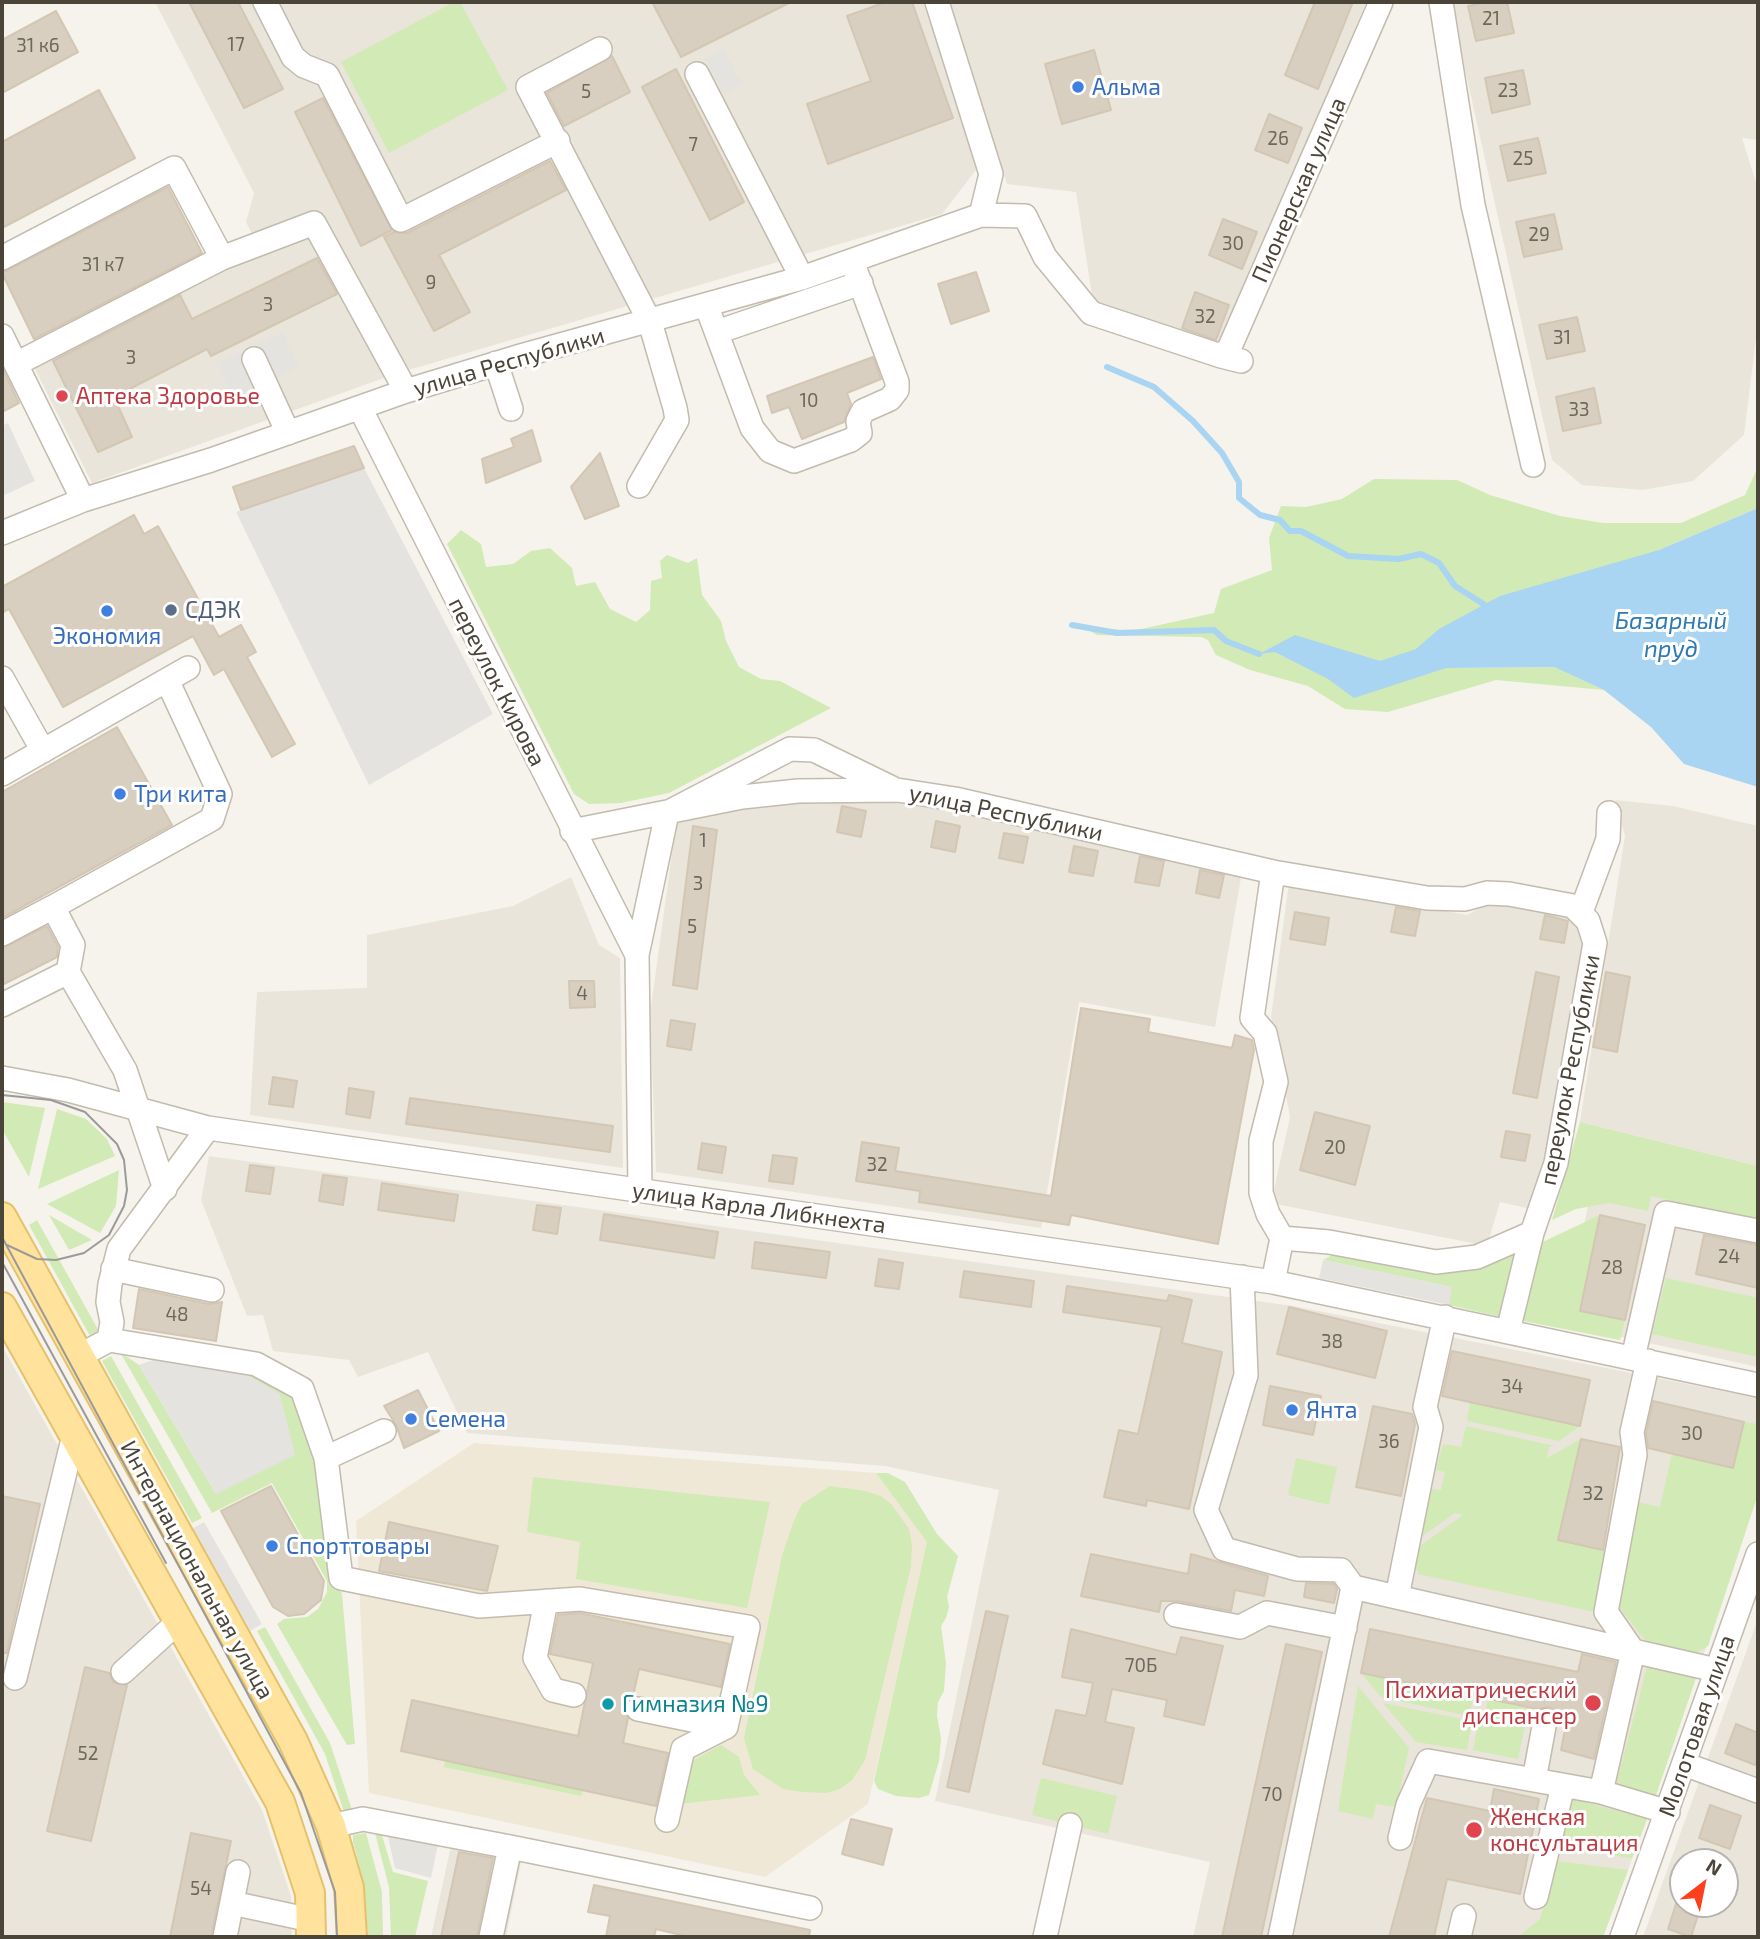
<!DOCTYPE html>
<meta charset="utf-8">
<style>
body{margin:0}
#map{position:relative;width:1760px;height:1939px;overflow:hidden;background:#f6f3ec;font-family:"Exo 2",sans-serif}
canvas{display:block}
.frame{position:absolute;inset:0;border:4px solid #4b4439;pointer-events:none}
.north{position:absolute;left:1669px;top:1848px;width:70px;height:70px;box-sizing:border-box;background:#fff;border:2px solid #b7b4b0;border-radius:50%;rotate:32deg;font-size:19px;font-weight:700;line-height:28px;text-align:center;color:#4b4439}
.north::after{content:'';display:block;margin:auto;width:24px;height:32px;background:#fc3f1d;clip-path:polygon(50% 0,100% 100%,50% 72%,0 100%)}
</style>
<div id="map">
<canvas width="1760" height="1939"></canvas>
<div class="frame"></div>
<div class="north">N</div>
</div>
<script>
const c = document.querySelector('canvas').getContext('2d');
c.lineJoin = 'round';
function fillPath(path, color) {
  c.fillStyle = color;
  c.fill(path, 'evenodd');
}
function poly(rows) {
  const path = new Path2D();
  for (const r of rows) {
    path.moveTo(r[0], r[1]);
    for (let i = 2; i < r.length; i += 2) path.lineTo(r[i], r[i + 1]);
  }
  return path;
}
function stroke(path, color, width, dash) {
  c.strokeStyle = color;
  c.lineWidth = width;
  c.lineCap = dash ? 'butt' : 'round';
  c.setLineDash(dash || []);
  c.stroke(path);
}
function label(font, color, halo, rows, align = 'center') {
  c.font = font + ' "Exo 2",sans-serif';
  c.lineWidth = 6;
  c.setLineDash([]);
  c.textBaseline = 'middle';
  c.strokeStyle = halo;
  c.fillStyle = color;
  for (const [text, x, y, turn = 0] of rows) {
    c.save();
    c.translate(x, y);
    c.rotate((+turn || 0) * Math.PI / 180);
    c.textAlign = isNaN(turn) ? turn : align;
    if (halo) c.strokeText(text, 0, 0);
    c.fillText(text, 0, 0);
    c.restore();
  }
}
fillPath(poly([
 [155,2,923,2,979,166,942,214,395,374,92,483,31,361,258,246,246,222,254,193],
 [950,2,1366,2,1225,349,1094,308,1076,192,1007,184],
 [1450,2,1758,2,1758,140,1742,138,1758,189,1758,322,1744,435,1693,481,1643,490,1582,485,1552,460],
 [793,800,880,801,966,813,1242,872,1215,1027,1079,1002,1041,1228,656,1172,650,1014,677,817],
 [1615,800,1673,806,1758,826,1758,1166,1580,1122,1625,836],
 [571,877,599,945,620,958,623,1168,250,1115,257,992,367,988,367,935,513,906],
 [1289,882,1467,915,1490,903,1568,915,1586,935,1547,1166,1531,1209,1500,1202,1487,1246,1271,1203,1290,1117,1271,1017],
 [209,1156,1293,1306,1758,1398,1758,1494,1655,1798,1603,1937,1193,1937,1210,1862,935,1801,999,1490,885,1466,467,1433,428,1352,358,1377,349,1360,273,1351,263,1315,247,1316,201,1200],
 [1595,1175,1758,1211,1758,1367,1562,1324],
 [2,1346,262,1810,291,1896,292,1937,2,1937],
 [1758,1619,1758,1781,1706,1763],
 [1700,1779,1758,1800,1758,1937,1643,1937],
 [1683,1862,1725,1862,1725,1904,1683,1904],
 [455,1828,525,1842,506,1937,431,1937]
]), '#eae5da');
fillPath(poly([
 [474,1443,876,1473,928,1542,868,1804,765,1877,369,1793,356,1521]
]), '#efe8d6');
fillPath(poly([
 [454,2,460,2,508,90,389,153,341,62],
 [1758,467,1758,508,1659,550,1447,668,1554,667,1604,690,1496,680,1388,712,1345,709,1308,686,1250,670,1216,655,1208,640,1201,637,1097,635,1081,626,1132,631,1214,613,1221,589,1272,570,1269,538,1281,506,1306,507,1342,499,1374,479,1457,480,1490,495,1560,516,1603,523,1681,523,1745,495],
 [461,530,481,544,486,567,513,564,531,551,550,548,572,568,576,586,595,582,610,609,636,622,650,610,651,581,662,578,660,561,667,555,688,563,697,558,702,595,721,621,726,641,739,667,761,679,780,681,831,708,669,793,621,803,589,804,574,794,447,544],
 [2,1102,45,1108,29,1177,2,1129],
 [57,1109,86,1119,107,1139,115,1156,38,1189],
 [1580,1122,1758,1166,1758,1220,1651,1196,1648,1211,1609,1203,1576,1209,1552,1220],
 [119,1170,116,1206,100,1233,47,1204],
 [49,1215,92,1240,69,1250],
 [1600,1215,1580,1310,1625,1320,1620,1340,1518,1320,1536,1245],
 [37,1220,100,1333,91,1338,29,1225],
 [1522,1250,1505,1318,1449,1305,1451,1287,1323,1260,1340,1251,1432,1270],
 [1666,1278,1758,1298,1758,1357,1652,1334],
 [120,1352,139,1365,216,1494,161,1357,249,1373,293,1397,298,1404,319,1460,336,1582,342,1594,355,1744,347,1745,277,1624,284,1619,307,1617,318,1609,327,1592,327,1581,272,1483,212,1513],
 [111,1356,202,1518,192,1523,102,1361],
 [1470,1402,1580,1426,1559,1441,1467,1421],
 [1744,1422,1758,1424,1758,1494,1708,1646,1694,1654,1647,1643,1616,1603,1637,1502,1660,1507,1672,1454,1733,1468],
 [1466,1426,1554,1446,1549,1447,1547,1458,1581,1439,1558,1540,1605,1551,1595,1612,1418,1574,1413,1555,1420,1546,1463,1515,1455,1513,1420,1538,1432,1489,1441,1490,1445,1472,1436,1470,1443,1444,1461,1447],
 [1296,1458,1337,1467,1329,1505,1288,1495],
 [876,1473,888,1473,905,1482,937,1534,958,1556,947,1597,949,1607,946,1618,941,1626,946,1663,944,1691,938,1702,937,1716,941,1739,939,1761,929,1795,919,1798,896,1796,878,1789,874,1781,927,1542],
 [533,1477,770,1502,747,1608,576,1579,580,1542,527,1532],
 [830,1486,865,1491,881,1496,892,1505,909,1529,912,1545,911,1566,865,1760,852,1780,840,1789,826,1793,802,1792,783,1789,753,1769,744,1738,782,1556,793,1523,802,1504],
 [265,1627,330,1743,352,1810,344,1812,325,1754,257,1631],
 [1647,1667,1696,1678,1655,1798,1615,1789],
 [1361,1673,1474,1696,1470,1711,1474,1713,1473,1717,1381,1697],
 [1358,1686,1409,1748,1396,1807,1376,1804,1373,1819,1338,1811],
 [1488,1699,1529,1707,1518,1759,1473,1750,1480,1714,1485,1714],
 [1383,1703,1472,1721,1467,1750,1416,1742],
 [721,1745,739,1757,744,1775,760,1795,679,1804,690,1762],
 [445,1761,583,1790,581,1796,444,1767],
 [1041,1778,1117,1796,1108,1834,1032,1815],
 [1570,1798,1647,1819,1632,1858,1560,1848],
 [381,1832,393,1872,428,1881,415,1937,391,1937,389,1887,375,1833],
 [366,1833,382,1892,383,1937,368,1937,364,1884,353,1842,353,1835],
 [1556,1861,1628,1870,1603,1937,1518,1937,1540,1919]
]), '#d2eab5');
fillPath(poly([
 [723,49,742,84,724,94,705,59],
 [283,332,299,367,233,398,217,363],
 [8,423,35,481,2,496,2,426],
 [364,468,493,714,369,785,236,512],
 [1323,1260,1452,1287,1449,1305,1319,1278],
 [161,1357,249,1376,280,1394,295,1455,216,1494,139,1365],
 [204,1522,262,1624,248,1632,190,1530],
 [387,1832,438,1844,431,1878,395,1868]
]), '#e5e3e0');
fillPath(poly([
 [1758,508,1758,787,1684,764,1651,727,1604,690,1554,667,1446,668,1354,698,1328,679,1275,652,1259,654,1295,635,1380,661,1416,649,1439,629,1500,596,1659,550]
]), '#a9d4f2');
stroke(poly([
 [1107,367,1154,387,1193,421,1222,453,1239,482,1239,498,1260,515,1280,520,1290,531,1301,531,1348,556,1399,559,1421,554,1439,563,1455,586,1485,605],
 [1072,625,1117,633,1214,630,1226,641,1259,654]
]), '#a9d4f2', 6);
const building = poly([
 [189,2,238,2,283,89,244,108,189,2],
 [652,2,791,2,681,57,652,2],
 [886,2,912,2,953,118,828,164,807,104,871,81,847,16,886,2],
 [1315,2,1353,2,1318,89,1285,75,1315,2],
 [1488,2,1507,2,1514,33,1476,41,1468,6,1488,2],
 [56,11,78,52,2,93,2,40,56,11],
 [1094,50,1111,110,1062,124,1045,64,1094,50],
 [612,56,630,92,564,126,547,93,612,56],
 [676,69,744,202,710,220,642,87,676,69],
 [1523,70,1530,104,1492,113,1485,78,1523,70],
 [99,90,135,158,2,228,2,142,99,90],
 [323,98,392,230,361,246,295,112,323,98],
 [1269,114,1302,128,1288,163,1255,150,1269,114],
 [1538,138,1546,173,1508,181,1500,146,1538,138],
 [550,161,566,190,439,255,470,312,434,331,384,237,394,232,407,233,550,161],
 [168,187,202,253,34,339,2,273,168,187],
 [1554,214,1562,249,1524,257,1516,222,1554,214],
 [1223,219,1257,232,1242,269,1209,255,1223,219],
 [317,258,337,294,211,356,207,349,114,397,132,437,98,452,53,361,180,295,192,319,317,258],
 [976,272,989,311,951,324,938,284,976,272],
 [1195,292,1229,305,1216,340,1182,328,1195,292],
 [1577,317,1585,351,1547,359,1539,325,1577,317],
 [873,357,881,379,847,393,851,404,844,422,802,439,789,407,772,413,767,396,873,357],
 [2,367,19,403,2,412,2,367],
 [1594,388,1601,423,1563,431,1556,397,1594,388],
 [532,430,541,461,486,483,482,459,514,447,511,439,532,430],
 [354,446,364,468,241,510,233,487,354,446],
 [600,453,619,506,585,519,571,487,600,453],
 [134,515,144,534,158,526,219,637,241,625,256,652,247,657,295,744,272,757,224,669,214,675,193,636,63,707,9,609,2,613,2,587,134,515],
 [117,727,172,825,2,918,2,792,117,727],
 [842,806,866,811,861,837,837,832,842,806],
 [936,821,960,826,955,852,931,847,936,821],
 [693,826,717,830,697,989,673,985,693,826],
 [1004,833,1028,837,1023,863,999,858,1004,833],
 [1074,846,1098,851,1093,876,1069,872,1074,846],
 [1140,856,1164,861,1159,886,1135,882,1140,856],
 [1200,870,1224,875,1219,898,1196,893,1200,870],
 [1396,907,1420,911,1415,936,1391,932,1396,907],
 [1295,912,1329,918,1325,945,1290,939,1295,912],
 [1545,915,1568,921,1564,943,1540,939,1545,915],
 [47,926,58,947,57,957,2,985,2,948,47,926],
 [1536,972,1559,977,1537,1098,1513,1093,1536,972],
 [1606,972,1630,977,1617,1052,1593,1047,1606,972],
 [569,981,594,981,595,1007,570,1008,569,981],
 [1081,1008,1150,1019,1148,1032,1232,1048,1235,1035,1252,1040,1254,1050,1218,1244,1071,1215,1069,1225,919,1202,920,1191,856,1181,862,1142,899,1148,895,1171,1051,1196,1081,1008],
 [671,1020,695,1024,691,1050,667,1046,671,1020],
 [273,1077,297,1081,293,1107,269,1104,273,1077],
 [349,1088,374,1092,370,1118,346,1114,349,1088],
 [410,1098,613,1126,610,1152,406,1124,410,1098],
 [1315,1112,1370,1126,1355,1185,1300,1170,1315,1112],
 [1506,1131,1530,1135,1525,1161,1501,1157,1506,1131],
 [702,1143,726,1147,722,1173,698,1169,702,1143],
 [773,1155,797,1158,793,1184,769,1181,773,1155],
 [250,1165,274,1168,270,1194,246,1191,250,1165],
 [323,1175,347,1178,343,1205,319,1201,323,1175],
 [382,1183,458,1195,454,1221,378,1210,382,1183],
 [537,1205,561,1208,557,1234,533,1230,537,1205],
 [604,1214,718,1232,714,1258,600,1240,604,1214],
 [1600,1215,1645,1225,1625,1320,1580,1311,1600,1215],
 [1704,1235,1758,1245,1758,1288,1696,1274,1704,1235],
 [755,1242,830,1252,826,1278,752,1268,755,1242],
 [879,1259,903,1263,899,1289,875,1286,879,1259],
 [964,1271,1034,1281,1031,1307,960,1297,964,1271],
 [1067,1286,1167,1301,1169,1295,1192,1300,1182,1343,1222,1352,1189,1509,1147,1500,1146,1506,1104,1497,1119,1430,1138,1434,1162,1327,1063,1312,1067,1286],
 [139,1289,209,1304,222,1302,216,1341,133,1328,139,1289],
 [1289,1307,1387,1331,1375,1378,1277,1354,1289,1307],
 [1452,1351,1590,1380,1580,1426,1442,1396,1452,1351],
 [1270,1386,1321,1396,1313,1435,1263,1425,1270,1386],
 [418,1390,439,1431,404,1448,396,1425,384,1406,418,1390],
 [1653,1401,1744,1422,1733,1468,1648,1448,1646,1433,1653,1401],
 [1373,1406,1412,1414,1415,1424,1401,1496,1356,1487,1373,1406],
 [1581,1439,1620,1447,1603,1550,1558,1540,1581,1439],
 [271,1486,324,1581,321,1600,304,1614,288,1616,273,1607,221,1511,271,1486],
 [2,1496,40,1504,7,1653,2,1653,2,1496],
 [389,1522,498,1546,487,1591,379,1571,389,1522],
 [1091,1554,1188,1574,1191,1554,1268,1576,1264,1596,1235,1590,1231,1611,1178,1601,1161,1601,1159,1612,1081,1596,1091,1554],
 [1306,1583,1334,1584,1337,1589,1334,1603,1304,1597,1306,1583],
 [986,1611,1008,1616,969,1792,947,1787,986,1611],
 [579,1613,730,1644,721,1687,639,1669,633,1696,625,1706,628,1718,623,1743,668,1753,656,1806,401,1751,412,1700,578,1736,593,1663,550,1654,558,1615,579,1613],
 [1071,1629,1176,1655,1181,1637,1223,1646,1204,1725,1164,1716,1167,1700,1112,1689,1105,1722,1134,1728,1122,1784,1043,1764,1056,1710,1086,1716,1093,1683,1062,1677,1071,1629],
 [1370,1629,1578,1672,1582,1654,1616,1662,1594,1759,1561,1750,1568,1715,1548,1707,1538,1709,1361,1673,1370,1629],
 [1286,1644,1322,1652,1261,1937,1222,1937,1286,1644],
 [85,1667,109,1673,113,1682,127,1685,91,1841,47,1831,85,1667],
 [1736,1724,1758,1733,1758,1756,1755,1765,1725,1753,1736,1724],
 [1494,1789,1539,1799,1520,1894,1447,1879,1434,1937,1389,1937,1427,1798,1490,1811,1494,1789],
 [1710,1805,1741,1816,1730,1849,1699,1838,1710,1805],
 [851,1819,892,1829,883,1865,842,1854,851,1819],
 [191,1833,231,1841,211,1937,170,1937,191,1833],
 [459,1852,493,1858,477,1937,441,1937,459,1852],
 [594,1885,810,1930,809,1937,689,1937,656,1929,654,1937,606,1937,610,1916,588,1912,594,1885],
 [1676,1904,1699,1912,1691,1937,1668,1929,1676,1904]
]);
fillPath(building, '#d8cfc1');
stroke(building, '#d3c7b4', 2);
const minor = poly([
 [265,2,293,57,304,66,327,75,401,220,558,141],
 [1441,2,1473,205,1533,465],
 [600,49,528,87,650,322,675,408,677,420,639,486],
 [697,74,802,278],
 [981,215,1025,216,1045,257,1091,313,1221,356],
 [2,258,174,168,222,258],
 [707,307,752,428,770,451,794,461,851,440,860,433,858,421,863,411,890,399,897,390,897,382,852,261],
 [717,332,861,283],
 [2,336,83,500],
 [254,359,288,433],
 [1241,361,1221,356,1229,349,1381,2],
 [496,363,511,409],
 [16,364,222,258,314,223,406,391],
 [360,408,637,955,640,1190],
 [2,533,83,500,211,460,406,391,524,355,802,278,981,215,991,174,937,2],
 [2,678,43,751],
 [2,774,188,668],
 [572,831,742,797,798,791,897,790,955,799,1273,872,1252,1018,1265,1033,1276,1082,1261,1141,1261,1193,1268,1214,1282,1238,1273,1282],
 [1273,872,1427,898,1465,899,1487,893,1509,894,1573,906,1588,921,1595,943,1556,1163,1532,1233,1508,1331],
 [1581,912,1608,839,1609,813],
 [2,934,53,907],
 [637,955,667,813,790,749,814,750,892,788],
 [68,972,125,1070,165,1189],
 [2,1005,68,972,73,945,53,907,212,819,220,794,167,680],
 [2,1078,68,1090,208,1128,1273,1282,1758,1385],
 [1282,1238,1329,1242,1436,1262,1477,1257,1532,1233],
 [113,1269,212,1290],
 [1242,1277,1246,1375,1206,1510,1224,1549,1297,1569,1341,1570,1353,1587],
 [109,1340,256,1364,302,1389,326,1458,341,1578,479,1606,580,1599,748,1627,726,1727,683,1749,667,1820],
 [79,1356,109,1340,112,1322,108,1302,110,1284,119,1249,208,1128],
 [1633,1358,1666,1213,1758,1231],
 [1648,1361,1632,1432,1635,1455,1606,1612,1633,1651,1716,1670],
 [326,1458,384,1431],
 [1397,1597,1431,1427,1425,1407,1445,1317],
 [546,1601,535,1658,553,1690,574,1695],
 [1176,1615,1240,1627,1267,1613,1345,1628],
 [123,1672,178,1622],
 [15,1678,74,1435],
 [638,1709,726,1727],
 [1684,1764,1758,1791],
 [1534,1780,1545,1721],
 [331,1826,363,1819,510,1847,491,1937],
 [1400,1838,1408,1805,1428,1761,1601,1792,1668,1812],
 [510,1847,810,1908],
 [1536,1897,1563,1786],
 [232,1903,311,1920],
 [225,1937,238,1872],
 [1045,1937,1070,1825],
 [1280,1937,1353,1587,1633,1651,1601,1792],
 [1459,1937,1464,1916],
 [1622,1937,1758,1554]
]);
const major = poly([
 [2,1217,293,1741,331,1826,349,1888,352,1937],
 [2,1307,280,1802,310,1893,311,1937]
]);
stroke(minor, '#c2bbae', 26);
stroke(major, '#e6c16a', 32);
stroke(minor, '#fff', 23);
stroke(major, '#ffe39c', 28);
stroke(poly([
 [2,1095,51,1100,85,1112,117,1144,124,1160,127,1190,124,1206,109,1235,84,1253,56,1260,37,1259,7,1245],
 [2,1237,301,1793,335,1892,337,1937],
 [2,1262,166,1563]
]), '#9a9a9a', 2);
for (const [x, y, r, color] of [
 [1078,87,7,"#3f7fe0"],
 [62,396,7,"#e0444e"],
 [171,610,7,"#5c6f8a"],
 [107,611,7,"#3f7fe0"],
 [120,794,7,"#3f7fe0"],
 [1292,1410,7,"#3f7fe0"],
 [411,1419,7,"#3f7fe0"],
 [272,1546,7,"#3f7fe0"],
 [1593,1703,9,"#e0444e"],
 [608,1704,7,"#0f9aa8"],
 [1474,1830,9,"#e0444e"]
]) {
  const dot = new Path2D();
  dot.arc(x, y, r, 0, 2 * Math.PI);
  c.fillStyle = color;
  c.fill(dot);
  stroke(dot, '#fff', 2.5);
}
label('19px', '#6e675b', null, [
 ["21",1491,19],
 ["17",236,45],
 ["31 к6",38,46],
 ["23",1508,91],
 ["5",586,92],
 ["26",1278,139],
 ["7",693,145],
 ["25",1523,159],
 ["29",1539,235],
 ["30",1233,244],
 ["31 к7",103,265],
 ["9",431,283],
 ["3",268,305],
 ["32",1205,317],
 ["31",1562,338],
 ["3",131,358],
 ["10",809,401],
 ["33",1579,410],
 ["1",703,841],
 ["3",698,884],
 ["5",692,927],
 ["4",582,994],
 ["20",1335,1148],
 ["32",877,1165],
 ["24",1729,1257],
 ["28",1612,1268],
 ["48",177,1315],
 ["38",1332,1342],
 ["34",1512,1387],
 ["30",1692,1434],
 ["36",1389,1442],
 ["32",1593,1494],
 ["70Б",1141,1666],
 ["52",88,1754],
 ["70",1272,1795],
 ["54",201,1889]
]);
label('23px', '#366cbe', '#fff', [
 ["Альма",1092,87],
 ["Экономия",107,636,"center"],
 ["Три кита",134,794],
 ["Янта",1306,1410],
 ["Семена",425,1419],
 ["Спорттовары",286,1546]
], 'left');
label('23px', '#4b4439', '#fff', [
 ["Пионерская улица",1299,190,-66],
 ["улица Республики",509,362,-16],
 ["переулок Кирова",497,682,63],
 ["улица Республики",1006,813,12],
 ["переулок Республики",1570,1070,-79],
 ["улица Карла Либкнехта",759,1208,8],
 ["Интернациональная улица",197,1570,61],
 ["Молотовая улица",1697,1726,-71]
]);
label('23px', '#be3a42', '#fff', [
 ["Аптека Здоровье",76,396],
 ["Психиатрический",1577,1690,"right"],
 ["диспансер",1577,1716,"right"],
 ["Женская",1490,1817],
 ["консультация",1490,1843]
], 'left');
label('23px', '#4e5e75', '#fff', [
 ["СДЭК",185,610]
], 'left');
label('23px', '#0d838f', '#fff', [
 ["Гимназия №9",622,1704]
], 'left');
label('italic 24px', '#2e7ab2', '#fff', [
 ["Базарный",1671,621],
 ["пруд",1671,649]
]);
</script>
